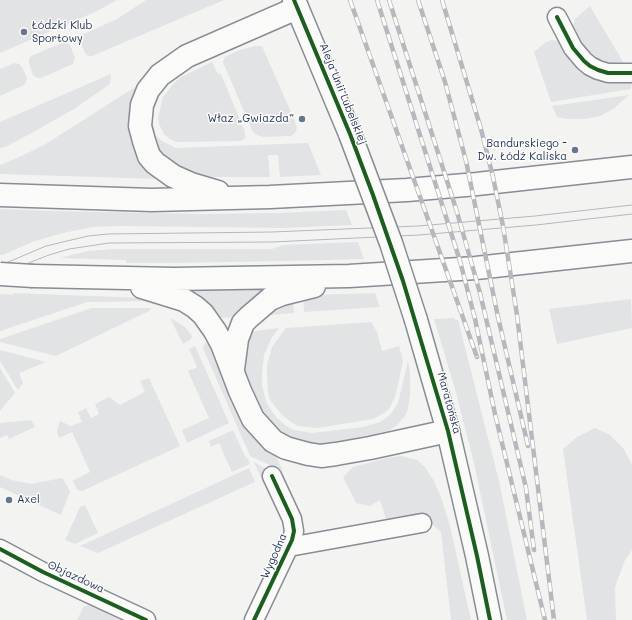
<!DOCTYPE html>
<meta charset="utf-8">
<style>
body{margin:0}
canvas{display:block;background:#f3f3f2}
</style>
<canvas width="632" height="620"></canvas>
<script>
const c = document.querySelector('canvas').getContext('2d');
c.lineJoin = 'round';
function fillPath(path, color) {
  c.fillStyle = color;
  c.fill(path, 'evenodd');
}
function poly(rows) {
  const path = new Path2D();
  for (const r of rows) {
    path.moveTo(r[0], r[1]);
    for (let i = 2; i < r.length; i += 2) path.lineTo(r[i], r[i + 1]);
  }
  return path;
}
function stroke(path, color, width, dash) {
  c.strokeStyle = color;
  c.lineWidth = width;
  c.lineCap = dash ? 'butt' : 'round';
  c.setLineDash(dash || []);
  c.stroke(path);
}
function label(font, color, halo, rows, align = 'center') {
  c.font = font + ' Mali,sans-serif';
  c.lineWidth = 3;
  c.setLineDash([]);
  c.textBaseline = 'middle';
  c.strokeStyle = halo;
  c.fillStyle = color;
  for (const [text, x, y, turn = 0] of rows) {
    c.save();
    c.translate(x, y);
    c.rotate((+turn || 0) * Math.PI / 180);
    c.textAlign = isNaN(turn) ? turn : align;
    if (halo) c.strokeText(text, 0, 0);
    c.fillText(text, 0, 0);
    c.restore();
  }
}
fillPath(poly([
 [0,0,117,0,95,12,0,53],
 [146,0,224,0,92,56,88,56,85,53,80,41,81,37,84,34,117,19],
 [590,6,626,67,619,67,597,61,584,50,573,31,573,26,575,19],
 [552,40,558,41,632,81,631,89,551,102,534,52,546,42],
 [62,43,66,43,70,45,75,58,73,64,41,78,37,78,33,75,29,64,29,59,31,56],
 [255,46,262,46,294,119,297,128,295,133,291,136,263,137,255,134,252,130,223,62,225,57,240,50],
 [212,62,218,74,221,74,245,132,245,138,241,141,177,142,170,139,164,134,159,124,158,118,163,97,174,83,181,77],
 [15,63,19,64,22,67,27,78,26,82,24,85,0,96,0,69],
 [111,74,110,84,74,109,28,135,5,147,0,148,0,122],
 [140,84,160,179,0,174,0,165,17,158,44,145],
 [629,95,613,109,600,116,585,119,567,119,557,117,552,106],
 [156,98,153,112,152,121,156,136,162,141,176,148,308,143,321,175,280,177,278,155,268,155,270,177,194,177,180,172,157,150,148,113],
 [0,209,51,211,203,214,277,213,346,210,352,225,282,228,120,226,93,227,63,233,32,242,3,255,0,255],
 [358,242,364,259,285,261,172,263,126,263,126,260,60,258,88,251,113,249,272,249,283,245],
 [182,289,268,290,238,317,215,318],
 [14,293,144,298,160,301,87,302,0,331,0,294,13,295],
 [375,293,380,307,304,312,303,297,316,295],
 [631,299,632,328,557,344,549,309],
 [293,300,294,313,259,316],
 [92,308,150,308,151,310,56,356,0,342,0,339],
 [170,318,184,326,192,336,190,340,183,344],
 [455,318,455,320,458,320,499,481,527,620,507,620,474,463,455,389,434,319],
 [371,322,377,332,382,351,399,346,401,353,403,362,395,397,389,409,384,413,373,419,318,428,298,426,291,422,282,415,270,400,268,392,267,375,267,365,272,347,286,328],
 [279,328,272,337,264,355,262,374,262,386,267,404,277,418,285,425,294,430,312,433,363,427,380,422,390,415,398,403,408,361,410,372,410,394,408,409,405,416,397,425,388,431,334,443,312,444,298,441,284,435,277,430,260,411,256,403,243,366,247,332],
 [212,340,230,395,243,422,260,443,275,454,283,471,250,456,203,348,205,343],
 [195,346,229,423,187,443,182,430,209,418,188,371,197,367,189,349],
 [0,350,46,362,19,373,23,383,18,390,0,361],
 [0,368,15,393,0,411],
 [149,378,180,446,82,491,77,490,73,481,74,480,90,472,72,432,59,438,57,431,59,423,60,421,71,426,82,422,78,412,86,408,91,418,99,414,95,404,109,397,120,405,145,392,140,381],
 [31,420,35,427,9,439,7,435,0,438,0,423],
 [595,428,610,435,624,449,632,465,632,550,625,560,615,587,616,620,587,620,563,449,577,437],
 [233,430,245,456,248,459,250,464,232,472,219,443,211,447,209,441],
 [401,456,417,460,425,467,434,481,441,497,450,526,471,620,451,620,441,532,426,519,386,519,380,500,370,506,356,503,343,477,353,467,387,458],
 [254,462,271,472,267,484,264,485],
 [249,468,255,482,98,553,80,546],
 [0,475,12,480,31,484,62,478,70,491,61,515,0,487],
 [85,505,98,533,75,544,65,540,80,507],
 [91,605,119,620,77,620,84,606]
]), '#e2e3e5');
const minor = poly([
 [557,17,573,48,584,61,590,66,598,70,608,73,632,73],
 [289,547,422,523],
 [0,549,43,572,146,620],
 [254,620,292,540,294,531,292,519,272,476]
]);
const tertiary = poly([
 [294,0,350,134],
 [416,320,448,431,477,556,490,620]
]);
const secondary = poly([
 [218,192,191,184,173,176,155,163,149,156,144,141,140,126,142,105,148,90,160,75,187,56,297,8],
 [0,195,152,200,270,197,407,190,477,184,632,167],
 [33,276,174,279,349,276,476,268,632,251],
 [142,287,184,300,195,307,203,314,215,331,222,344,240,391,253,419,273,441,286,448,308,454,321,456,336,454,370,448,448,431],
 [233,369,237,339,243,323,249,317,270,299,282,294,314,286]
]);
stroke(minor, '#888c94', 21);
stroke(tertiary, '#888c94', 25);
stroke(secondary, '#888c94', 25);
stroke(minor, '#fafaf8', 18);
stroke(tertiary, '#fafaf8', 22);
stroke(secondary, '#fafaf8', 22);
stroke(poly([
 [0,267,6,263,46,246,88,236,108,234,272,232,418,226,535,216,632,205],
 [0,278,31,262,49,255,69,249,109,243,272,242,419,235,536,225,632,214]
]), '#b5b8bc', 1);
const rail = poly([
 [350,0,477,357],
 [377,0,460,261,475,319,495,414,545,620],
 [389,0,457,212,480,293,526,488,534,550],
 [418,0,445,82,466,161,498,317,528,446],
 [442,0,481,129,493,177,503,226,517,315,554,620]
]);
stroke(rail, '#b5b8bc', 4.5);
stroke(rail, '#fdfcf7', 3, [9]);
const tertiaryBridge = poly([
 [350,134,391,243,416,320]
]);
const secondaryBridge = poly([
 [0,274,33,276]
]);
stroke(tertiaryBridge, '#888c94', 25, []);
stroke(secondaryBridge, '#888c94', 25, []);
stroke(tertiaryBridge, '#fafaf8', 22);
stroke(secondaryBridge, '#fafaf8', 22);
stroke(poly([
 [294,0,350,134,373,195,403,281,448,431,477,556,490,620],
 [557,17,573,48,584,61,590,66,598,70,608,73,632,73],
 [0,549,43,572,146,620],
 [254,620,292,540,294,531,292,519,272,476]
]), '#1b5e20', 4);
for (const [x, y, r, color] of [
 [24,32,4,"#677492"],
 [302,119,4,"#677492"],
 [575,150,4,"#677492"],
 [9,500,4,"#677492"]
]) {
  const dot = new Path2D();
  dot.arc(x, y, r, 0, 2 * Math.PI);
  c.fillStyle = color;
  c.fill(dot);
  stroke(dot, '#fdfcf7', 1.5);
}
label('11px', '#1b2f5e', '#fdfcf7', [
 ["Łódzki Klub",32,26],
 ["Sportowy",32,39],
 ["Właz „Gwiazda”",294,119,"right"],
 ["Bandurskiego -",567,144,"right"],
 ["Dw. Łódź Kaliska",567,157,"right"],
 ["Axel",17,500]
], 'left');
label('11px', '#1b2f5e', '#fdfcf7', [
 ["Aleja Unii Lubelskiej",343,94,68],
 ["Maratońska",449,403,75],
 ["Wygodna",274,556,-66],
 ["Objazdowa",76,577,25]
]);
</script>
